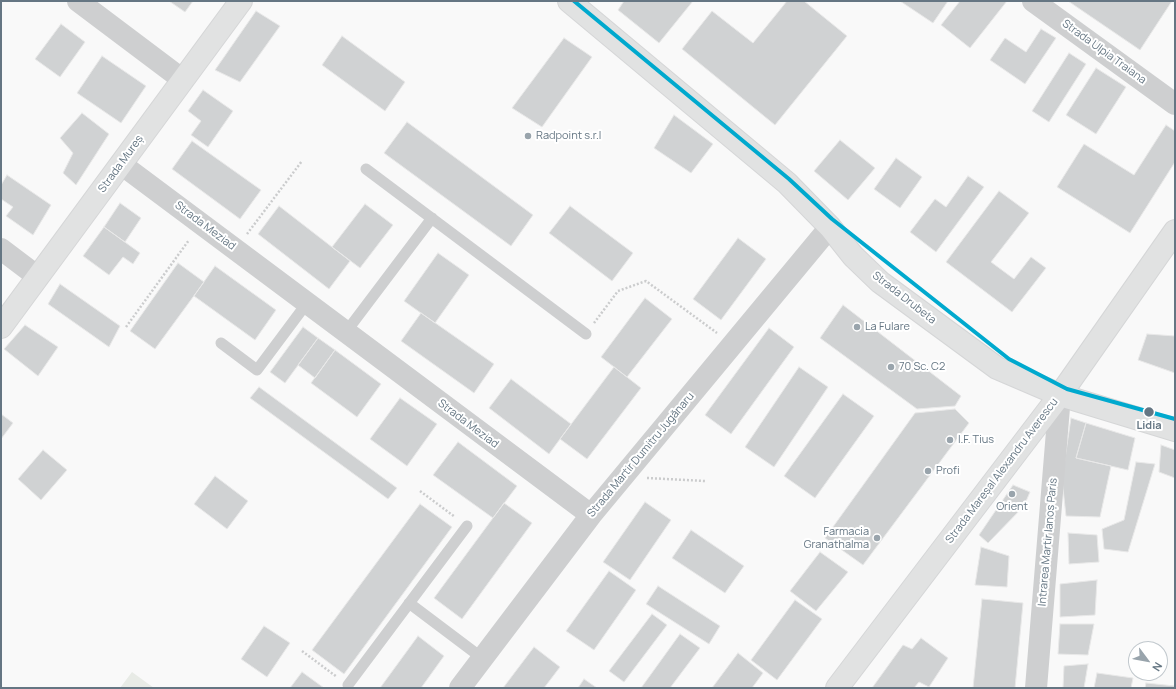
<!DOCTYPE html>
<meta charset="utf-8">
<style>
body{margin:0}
#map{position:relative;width:1176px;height:689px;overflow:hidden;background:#f9f9f9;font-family:Manrope,sans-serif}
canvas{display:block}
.frame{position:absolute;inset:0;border:2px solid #657683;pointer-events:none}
.north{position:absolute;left:1128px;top:641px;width:40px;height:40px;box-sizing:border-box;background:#fff;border:1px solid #c1c8cd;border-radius:50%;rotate:122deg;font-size:11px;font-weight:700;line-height:16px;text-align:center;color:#657683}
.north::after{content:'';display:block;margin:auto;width:14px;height:18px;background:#99a4ac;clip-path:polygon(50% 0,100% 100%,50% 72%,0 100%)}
</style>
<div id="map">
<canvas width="1176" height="689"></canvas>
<div class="frame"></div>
<div class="north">N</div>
</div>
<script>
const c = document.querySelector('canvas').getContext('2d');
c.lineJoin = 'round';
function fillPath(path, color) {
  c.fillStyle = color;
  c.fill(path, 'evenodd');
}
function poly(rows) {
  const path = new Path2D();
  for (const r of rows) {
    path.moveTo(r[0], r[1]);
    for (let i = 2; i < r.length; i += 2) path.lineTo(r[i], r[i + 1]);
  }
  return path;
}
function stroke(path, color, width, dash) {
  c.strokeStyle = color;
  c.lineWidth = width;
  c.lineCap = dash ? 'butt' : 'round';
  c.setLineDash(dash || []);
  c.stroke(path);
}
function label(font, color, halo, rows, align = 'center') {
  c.font = font + ' Manrope,sans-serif';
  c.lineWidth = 4;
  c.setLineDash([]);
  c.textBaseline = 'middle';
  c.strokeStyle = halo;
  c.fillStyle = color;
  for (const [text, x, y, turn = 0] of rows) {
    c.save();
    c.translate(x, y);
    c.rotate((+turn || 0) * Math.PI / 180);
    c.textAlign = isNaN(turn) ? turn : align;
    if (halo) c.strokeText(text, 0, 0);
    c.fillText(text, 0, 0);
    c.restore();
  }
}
fillPath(poly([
 [132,672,154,688,120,688]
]), '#e8ebe6');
const building = poly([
 [169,1,193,1,185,12,169,1],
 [624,1,693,1,659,43,618,10,624,1],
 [787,1,804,1,847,36,775,125,682,49,712,11,753,43,787,1],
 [900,1,948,1,933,23,900,1],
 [960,1,1007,1,970,48,941,25,960,1],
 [1068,1,1172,1,1140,50,1068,1],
 [256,11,280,26,240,82,215,70,256,11],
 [61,24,85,42,60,77,35,59,61,24],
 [1041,29,1056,38,1025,84,990,60,1005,38,1026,52,1041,29],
 [342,36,405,82,385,111,322,65,342,36],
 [564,38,592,57,542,127,512,108,564,38],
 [1069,53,1086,64,1049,122,1032,111,1069,53],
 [102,56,146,86,121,123,77,93,102,56],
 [1096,68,1126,87,1096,134,1066,115,1096,68],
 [203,90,233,111,208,147,191,135,201,121,188,111,203,90],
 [82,113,109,134,76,185,63,173,73,153,60,138,82,113],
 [674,115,713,144,691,173,654,148,674,115],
 [407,122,533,215,511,246,384,153,407,122],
 [1166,125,1175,131,1175,162,1130,233,1057,187,1084,144,1134,175,1166,125],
 [840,140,875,168,848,200,814,171,840,140],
 [192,141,261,190,240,219,172,169,192,141],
 [896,158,922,177,900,208,874,189,896,158],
 [7,175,51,205,33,235,6,216,13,207,1,199,1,185,7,175],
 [968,176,984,187,936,252,910,232,935,199,946,207,968,176],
 [999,191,1029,213,991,262,1014,279,1031,257,1046,268,1012,312,946,262,999,191],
 [120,203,141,218,125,242,104,227,120,203],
 [365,204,393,225,360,268,332,247,365,204],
 [279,206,350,261,329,289,258,234,279,206],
 [570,206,633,253,612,281,549,233,570,206],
 [104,227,140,253,133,264,123,257,109,275,83,256,104,227],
 [738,238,766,259,721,320,693,299,738,238],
 [438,253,469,275,435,323,404,301,438,253],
 [178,263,204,282,155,349,130,331,178,263],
 [215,266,276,310,255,340,194,296,215,266],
 [60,284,120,326,109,347,48,304,60,284],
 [645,298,672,319,627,377,601,357,645,298],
 [843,305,961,396,955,406,917,409,820,338,843,305],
 [421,313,494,364,474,393,401,341,421,313],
 [25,325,58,347,38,376,4,349,25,325],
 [303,327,318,338,285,383,270,372,303,327],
 [769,328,794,347,731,434,705,415,769,328],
 [1147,334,1175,336,1175,373,1138,360,1147,334],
 [318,338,335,350,315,378,298,365,318,338],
 [335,350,381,384,357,417,311,383,335,350],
 [614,367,641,388,587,459,560,439,614,367],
 [799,367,828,387,774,467,745,447,799,367],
 [511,379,571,424,549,454,489,408,511,379],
 [259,387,397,488,388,499,250,398,259,387],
 [843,394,874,416,815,498,784,476,843,394],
 [400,398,437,424,407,466,370,439,400,398],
 [955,409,969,423,863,565,825,538,915,413,955,409],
 [1,414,13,423,1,439,1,414],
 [1071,418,1086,423,1076,458,1111,466,1100,517,1066,516,1062,479,1071,418],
 [1086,423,1135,438,1128,470,1076,458,1086,423],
 [458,442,517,486,493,518,433,475,458,442],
 [1161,445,1175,450,1175,478,1159,472,1161,445],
 [43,450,67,470,41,500,18,479,43,450],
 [1136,462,1155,464,1128,552,1104,549,1102,529,1124,520,1136,462],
 [215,476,248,501,227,529,194,504,215,476],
 [1013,485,1030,492,1024,506,988,543,979,535,1013,485],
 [645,502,671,520,630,580,603,562,645,502],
 [504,503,532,523,462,619,434,598,504,503],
 [420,504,452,527,344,674,312,650,420,504],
 [691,530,744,566,725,593,672,558,691,530],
 [1068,533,1097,535,1099,562,1069,564,1068,533],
 [981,547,1009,556,1007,587,975,585,981,547],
 [820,552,848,572,816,611,790,591,820,552],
 [609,571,636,590,594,650,566,631,609,571],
 [1097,580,1095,615,1060,617,1060,584,1097,580],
 [658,586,720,626,709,644,646,604,658,586],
 [982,599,1023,603,1015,688,973,688,982,599],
 [795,600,822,619,777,680,751,660,795,600],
 [652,614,667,625,624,682,609,671,652,614],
 [1060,624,1094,624,1088,655,1058,654,1060,624],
 [264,626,290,643,267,677,241,659,264,626],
 [680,634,700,648,670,688,641,688,680,634],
 [418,636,444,656,421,688,380,688,418,636],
 [921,638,948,658,929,687,919,682,914,688,872,688,903,645,912,649,921,638],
 [534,647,560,667,544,688,503,688,534,647],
 [738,653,763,673,752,688,712,688,738,653],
 [1088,664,1084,688,1063,688,1064,666,1088,664],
 [302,672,324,688,290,688,302,672],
 [1097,673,1133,678,1131,688,1094,688,1097,673],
 [584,679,597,688,578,688,584,679],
 [1146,683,1175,686,1175,688,1145,688,1146,683]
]);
fillPath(building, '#d0d2d3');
stroke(building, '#e8e8e8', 1);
const secondary = poly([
 [569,1,787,183,830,227,853,256,880,282,997,368,1060,395,1175,430],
 [1,327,241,1],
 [837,688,1060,395,1175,231]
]);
stroke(secondary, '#d5d6d7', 24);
stroke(poly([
 [247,234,302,161],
 [594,323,618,291,646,281,717,333],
 [126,327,189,240],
 [647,478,705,481],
 [420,491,455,517],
 [302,651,337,677]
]), '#cbcccd', 2.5, [2, 2]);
stroke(poly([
 [366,169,586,334],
 [346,332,432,218],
 [221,343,257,370,307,303],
 [409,603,482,658],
 [348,685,467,526]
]), '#cecfd0', 11);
stroke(poly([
 [78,1,183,80],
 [1033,1,1175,104],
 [121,164,591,515],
 [1,249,38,277],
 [460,688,591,515,830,227],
 [1036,688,1060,395]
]), '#cecfd0', 22);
stroke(secondary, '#e1e2e2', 22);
stroke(poly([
 [574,1,789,179,832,219,1009,359,1067,389,1175,419]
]), '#00a9ce', 4);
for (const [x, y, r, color] of [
 [528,136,4,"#99a4ac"],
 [857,327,4,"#99a4ac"],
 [891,367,4,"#99a4ac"],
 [1149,412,5.5,"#657683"],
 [950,440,4,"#99a4ac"],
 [928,471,4,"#99a4ac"],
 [1012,494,4,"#99a4ac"],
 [877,538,4,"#99a4ac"]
]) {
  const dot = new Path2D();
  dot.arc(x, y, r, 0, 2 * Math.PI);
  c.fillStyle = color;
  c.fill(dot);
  stroke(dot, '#fff', 1.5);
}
label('11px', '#657683', '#fff', [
 ["Strada Ulpia Traiana",1104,52,36],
 ["Strada Mureș",121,164,-54],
 ["Strada Meziad",205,226,37],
 ["Strada Drubeta",904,298,38],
 ["Strada Meziad",468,424,37],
 ["Strada Martir Dumitru Jugănaru",641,455,-50],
 ["Strada Mareșal Alexandru Averescu",1002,471,-53],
 ["Intrarea Martir Ianoș Paris",1048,542,-85]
]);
label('11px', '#657683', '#fff', [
 ["Radpoint s.r.l",536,136],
 ["La Fulare",865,327],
 ["70 Sc. C2",899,367],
 ["I.F. Tius",958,440],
 ["Profi",936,471],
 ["Orient",1012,507,"center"],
 ["Farmacia",869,532,"right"],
 ["Granathalma",869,545,"right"]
], 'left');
label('bold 11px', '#657683', '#fff', [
 ["Lidia",1149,426]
]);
</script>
